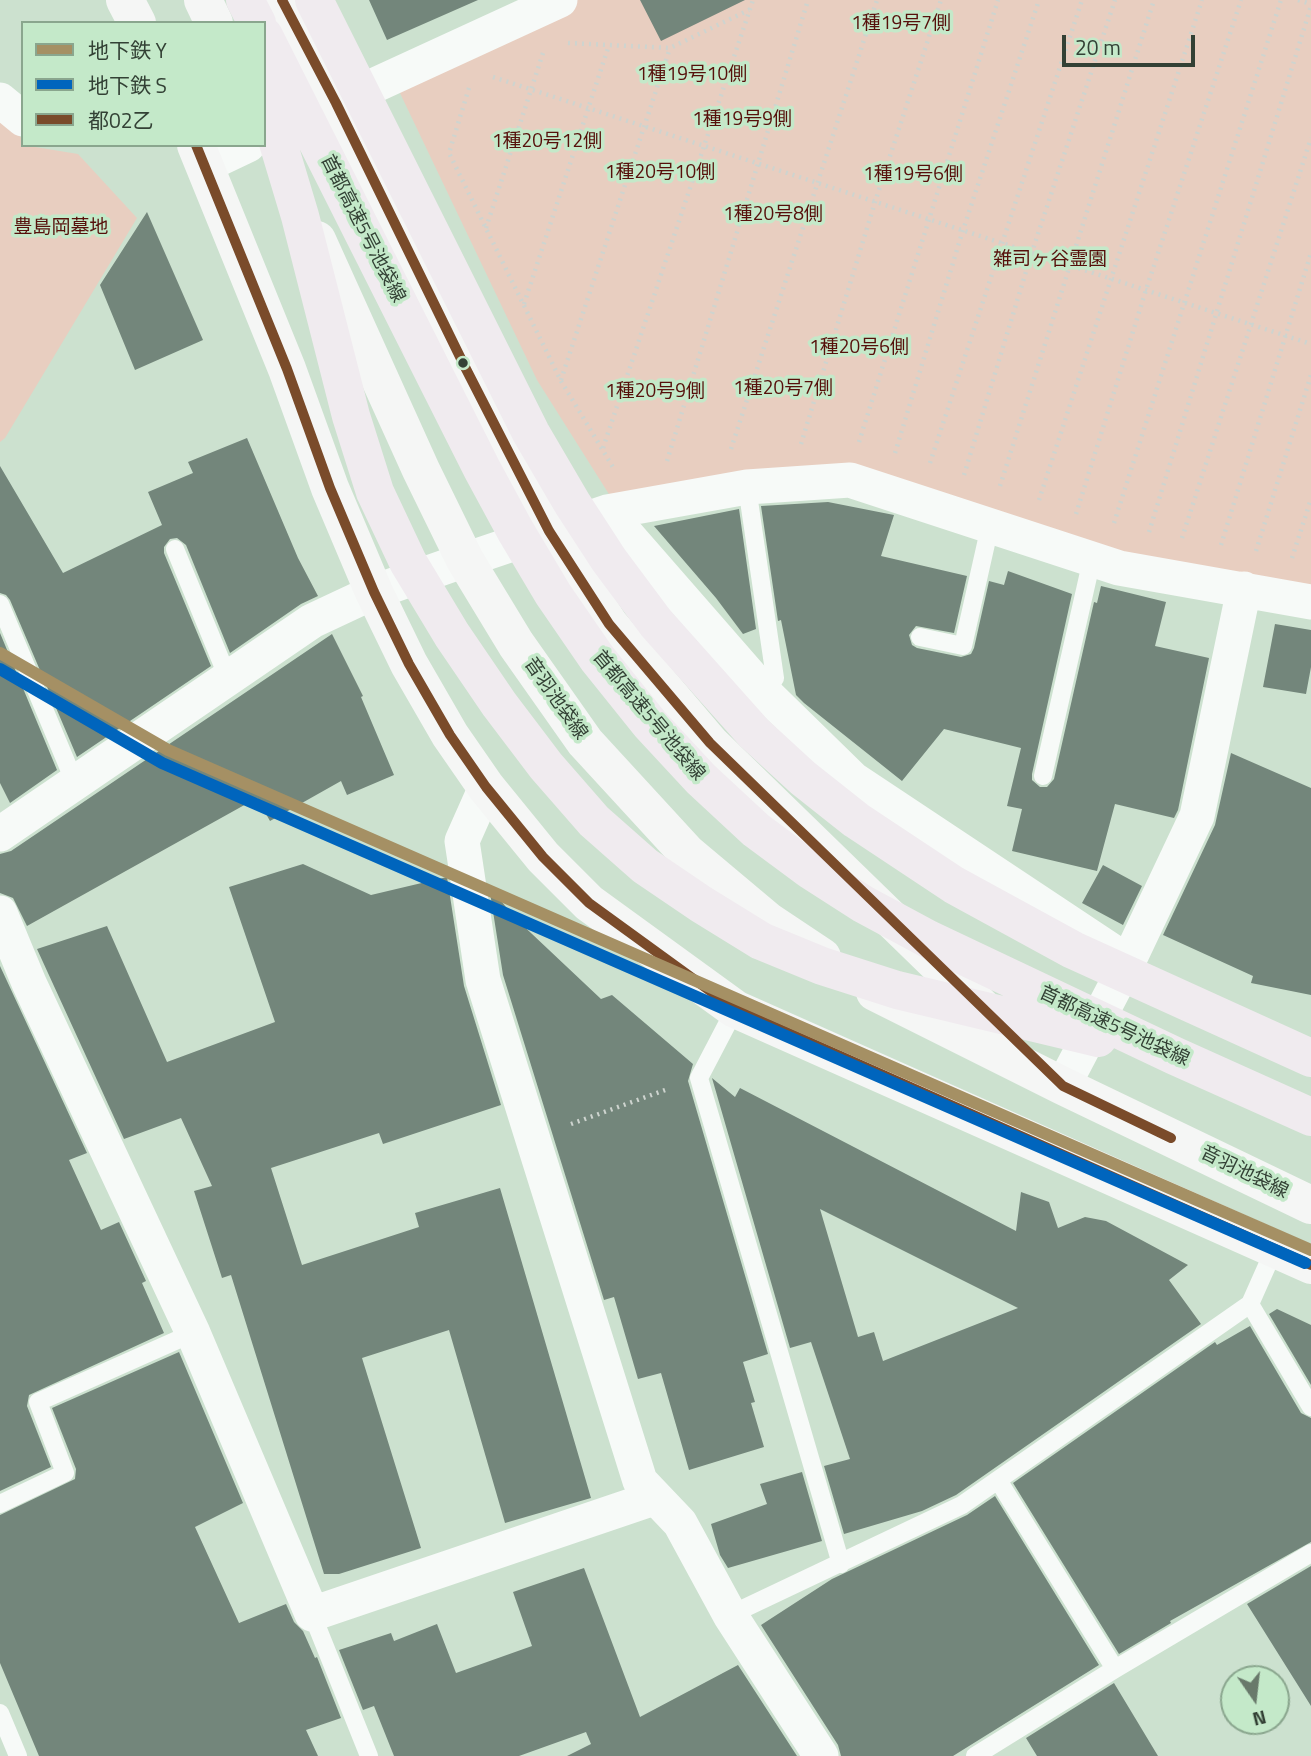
<!DOCTYPE html>
<meta charset="utf-8">
<style>
body{margin:0}
#map{position:relative;width:1311px;height:1756px;overflow:hidden;background:#cce1cf;font-family:"Titillium Web","Noto Sans JP",sans-serif}
canvas{display:block}
.legend{position:absolute;left:21px;top:21px;width:245px;height:126px;box-sizing:border-box;background:#c4e9c9;border:2px solid #8aa68e;margin:0;padding:9px 12px;list-style:none;font-size:21px;color:#334135}
.legend li{display:flex;align-items:center;gap:14px;height:35px}
.legend b{width:35px;border:2px solid #8aa68e}
.north{position:absolute;left:1220px;top:1665px;width:70px;height:70px;box-sizing:border-box;background:#c4e9c9;border:2px solid #8aa68e;border-radius:50%;rotate:166deg;font-size:19px;font-weight:700;line-height:28px;text-align:center;color:#334135}
.north::after{content:'';display:block;margin:auto;width:24px;height:32px;background:#69796b;clip-path:polygon(50% 0,100% 100%,50% 72%,0 100%)}
.scale{position:absolute;left:1062px;top:35px;width:133px;height:32px;box-sizing:border-box;border:4px solid #334135;border-top:0;padding-left:9px;font-size:21px;line-height:24px;white-space:nowrap;color:#334135;-webkit-text-stroke:5px #c4e9c9;paint-order:stroke}
</style>
<div id="map">
<canvas width="1311" height="1756"></canvas>
<ul class="legend">
<li><b style="height:9px;background:#a59064"></b>地下鉄 Y</li>
<li><b style="height:9px;background:#0065bd"></b>地下鉄 S</li>
<li><b style="height:9px;background:#7a4b2a"></b>都02乙</li>
</ul>
<div class="north">N</div>
<div class="scale">20 m</div>
</div>
<script>
const c = document.querySelector('canvas').getContext('2d');
c.lineJoin = 'round';
function fillPath(path, color) {
  c.fillStyle = color;
  c.fill(path, 'evenodd');
}
function poly(rows) {
  const path = new Path2D();
  for (const r of rows) {
    path.moveTo(r[0], r[1]);
    for (let i = 2; i < r.length; i += 2) path.lineTo(r[i], r[i + 1]);
  }
  return path;
}
function stroke(path, color, width, dash) {
  c.strokeStyle = color;
  c.lineWidth = width;
  c.lineCap = dash ? 'butt' : 'round';
  c.setLineDash(dash || []);
  c.stroke(path);
}
function label(font, color, halo, rows, align = 'center') {
  c.font = font + ' "Titillium Web","Noto Sans JP",sans-serif';
  c.lineWidth = 7;
  c.setLineDash([]);
  c.textBaseline = 'middle';
  c.strokeStyle = halo;
  c.fillStyle = color;
  for (const [text, x, y, turn = 0] of rows) {
    c.save();
    c.translate(x, y);
    c.rotate((+turn || 0) * Math.PI / 180);
    c.textAlign = isNaN(turn) ? turn : align;
    if (halo) c.strokeText(text, 0, 0);
    c.fillText(text, 0, 0);
    c.restore();
  }
}
fillPath(poly([
 [575,0,1311,0,1311,589,1104,551,845,466,612,499,537,380,399,91],
 [0,120,23,139,23,145,78,154,137,218,5,438,0,442]
]), '#e8cec0');
fillPath(poly([
 [369,0,478,0,387,40],
 [640,0,745,0,661,41],
 [147,212,203,340,135,370,100,285],
 [247,438,298,558,318,596,301,604,230,653,186,545,177,538,170,539,164,547,164,553,211,666,77,757,10,600,6,595,0,593,0,466,63,573,162,525,148,492,193,473,188,462],
 [828,502,894,515,881,556,967,576,954,633,916,626,909,635,912,645,917,648,961,657,971,654,974,648,989,581,1004,585,1008,571,1072,594,1032,774,1032,780,1040,787,1047,787,1054,779,1094,602,1097,603,1101,586,1166,602,1155,646,1209,658,1178,810,1174,818,1115,804,1097,871,1012,851,1022,809,1007,806,1021,748,944,729,902,781,804,703,796,695,781,620,778,621,761,506],
 [739,509,756,629,743,634,716,598,654,526],
 [1275,624,1311,630,1311,667,1306,694,1263,687],
 [0,633,57,770,10,803,0,783],
 [332,634,363,696,361,697,394,775,347,795,341,781,270,821,257,798,27,926,13,898,0,893,0,854,11,851],
 [1231,753,1311,788,1311,995,1251,983,1253,976,1163,935,1215,825],
 [303,864,371,895,447,877,464,986,501,1105,383,1144,379,1133,271,1168,302,1265,419,1227,415,1213,500,1188,591,1498,505,1523,449,1330,362,1358,421,1548,339,1574,324,1574,231,1275,222,1278,194,1191,212,1186,181,1118,124,1139,37,949,107,926,167,1062,275,1022,229,887],
 [1103,865,1142,886,1123,925,1082,903],
 [489,886,514,917,601,999,612,995,693,1064,688,1081,768,1354,743,1362,755,1402,751,1403,764,1447,689,1470,661,1373,638,1379,614,1297,604,1300,503,975],
 [0,966,87,1153,69,1160,101,1230,119,1222,146,1281,142,1283,164,1333,29,1395,27,1406,51,1467,0,1491],
 [712,1078,735,1097,740,1088,1016,1231,1021,1192,1049,1202,1058,1228,1085,1217,1106,1221,1188,1265,1169,1280,1201,1324,956,1495,922,1511,844,1534,824,1466,850,1459,811,1342,790,1348],
 [820,1209,1018,1308,883,1361,874,1332,858,1337],
 [1277,1309,1311,1325,1311,1385,1269,1314],
 [1250,1326,1301,1413,1311,1418,1311,1542,1170,1621,1171,1623,1119,1654,1013,1483,1215,1342,1217,1345],
 [179,1352,243,1503,195,1527,239,1623,286,1604,294,1622,303,1631,315,1658,317,1657,341,1718,306,1730,318,1756,39,1756,0,1663,0,1515,75,1479,76,1469,52,1408],
 [802,1472,822,1541,728,1568,720,1555,711,1524,767,1504,760,1484],
 [995,1496,1099,1665,953,1756,841,1756,838,1745,761,1625,832,1579,967,1515],
 [1311,1566,1311,1706,1247,1604],
 [584,1568,640,1717,738,1665,797,1756,567,1756,591,1744,586,1732,519,1756,394,1756,374,1706,363,1710,339,1650,391,1633,394,1641,437,1624,456,1673,532,1646,513,1592],
 [1114,1683,1158,1756,1037,1756,1026,1738]
]), '#73867b');
stroke(poly([
 [1298,0,1311,4],
 [568,43,670,48,749,10],
 [493,77,1311,344],
 [469,88,449,153,561,381,614,469],
 [486,228,543,53],
 [524,304,609,45],
 [561,380,670,48],
 [859,442,998,0],
 [801,444,875,202,941,0],
 [603,448,753,0],
 [731,449,877,0],
 [895,453,963,230,1039,0],
 [667,461,808,0],
 [930,463,1082,0],
 [964,475,1032,252,1115,0],
 [1000,486,1154,0],
 [1039,500,1202,0],
 [1076,514,1146,290,1241,0],
 [1114,523,1281,0],
 [1149,532,1311,6],
 [1182,538,1311,138],
 [1221,545,1311,253],
 [1256,551,1311,375],
 [1292,558,1311,499],
 [571,1124,668,1089]
]), '#ced4cf', 4.5, [2, 5]);
stroke(poly([
 [747,487,775,678,765,693],
 [175,549,228,678],
 [0,604,75,783],
 [920,637,963,646,990,526],
 [1043,776,1092,559],
 [735,1009,699,1078,841,1564],
 [1274,1250,1250,1304,1311,1407],
 [998,1480,1115,1669],
 [0,1504,65,1473,38,1402,193,1333],
 [312,1614,369,1756],
 [730,1615,962,1505,1250,1304],
 [0,1713,18,1756],
 [975,1756,1115,1669,1311,1553]
]), '#f7faf8', 18);
stroke(poly([
 [0,100,23,119],
 [334,104,560,0],
 [206,165,248,145],
 [607,512,765,693,853,779,1127,961],
 [486,787,462,841,483,980,640,1481,680,1523,730,1615,821,1756],
 [0,834,312,621,344,606,374,592,465,560,607,512,747,487,850,480,1119,568,1311,602],
 [0,913,29,983,193,1333,312,1614,654,1498],
 [1063,1086,1128,962,1197,816,1244,589]
]), '#f7faf8', 35);
stroke(poly([
 [125,0,137,23],
 [203,0,214,23],
 [282,0,336,103,465,367,549,531,609,624,710,743,996,1021],
 [196,145,287,369,330,488,374,592,409,664,450,735,486,787,543,857,589,903,735,1009,1311,1265],
 [317,240,421,470,465,560,516,644,585,742,687,853,768,921,822,957],
 [875,992,1063,1086,1311,1205]
]), '#f5f6f5', 38);
stroke(poly([
 [245,0,257,23],
 [314,0,531,433,572,503,609,560,656,623,754,733,803,778,856,820,954,885,1073,950,1311,1058],
 [264,36,482,469,515,530,553,594,597,658,650,724,701,779,756,830,810,870,863,904,928,939,1175,1056,1311,1117],
 [264,96,300,216,351,416,375,492,408,562,452,635,499,704,546,766,594,821,645,866,701,904,761,941,822,966,897,990,1098,1038]
]), '#f0ebef', 38);
stroke(poly([
 [282,0,336,103,465,367,549,531,609,624,710,743,1063,1086,1171,1138],
 [196,145,287,369,330,488,374,592,409,664,450,735,486,787,543,857,589,903,735,1009,1311,1265]
]), '#7a4b2a', 10);
stroke(poly([
 [0,653,168,750,1311,1250]
]), '#a59064', 12);
stroke(poly([
 [0,669,162,763,1305,1263]
]), '#0065bd', 12);
for (const [x, y, r, color] of [
 [463,363,6,"#334135"]
]) {
  const dot = new Path2D();
  dot.arc(x, y, r, 0, 2 * Math.PI);
  c.fillStyle = color;
  c.fill(dot);
  stroke(dot, '#c4e9c9', 2.5);
}
label('19px', '#56100b', '#c4e9c9', [
 ["1種19号7側",901,24],
 ["1種19号10側",692,75],
 ["1種19号9側",742,120],
 ["1種20号12側",547,142],
 ["1種20号10側",660,173],
 ["1種19号6側",913,175],
 ["1種20号8側",773,215],
 ["豊島岡墓地",61,228],
 ["雑司ヶ谷霊園",1050,260],
 ["1種20号6側",859,348],
 ["1種20号7側",783,389],
 ["1種20号9側",655,392]
]);
label('19px', '#334135', '#c4e9c9', [
 ["首都高速5号池袋線",362,229,63],
 ["音羽池袋線",555,699,55],
 ["首都高速5号池袋線",648,716,50],
 ["首都高速5号池袋線",1114,1027,25],
 ["音羽池袋線",1244,1173,26]
]);
</script>
